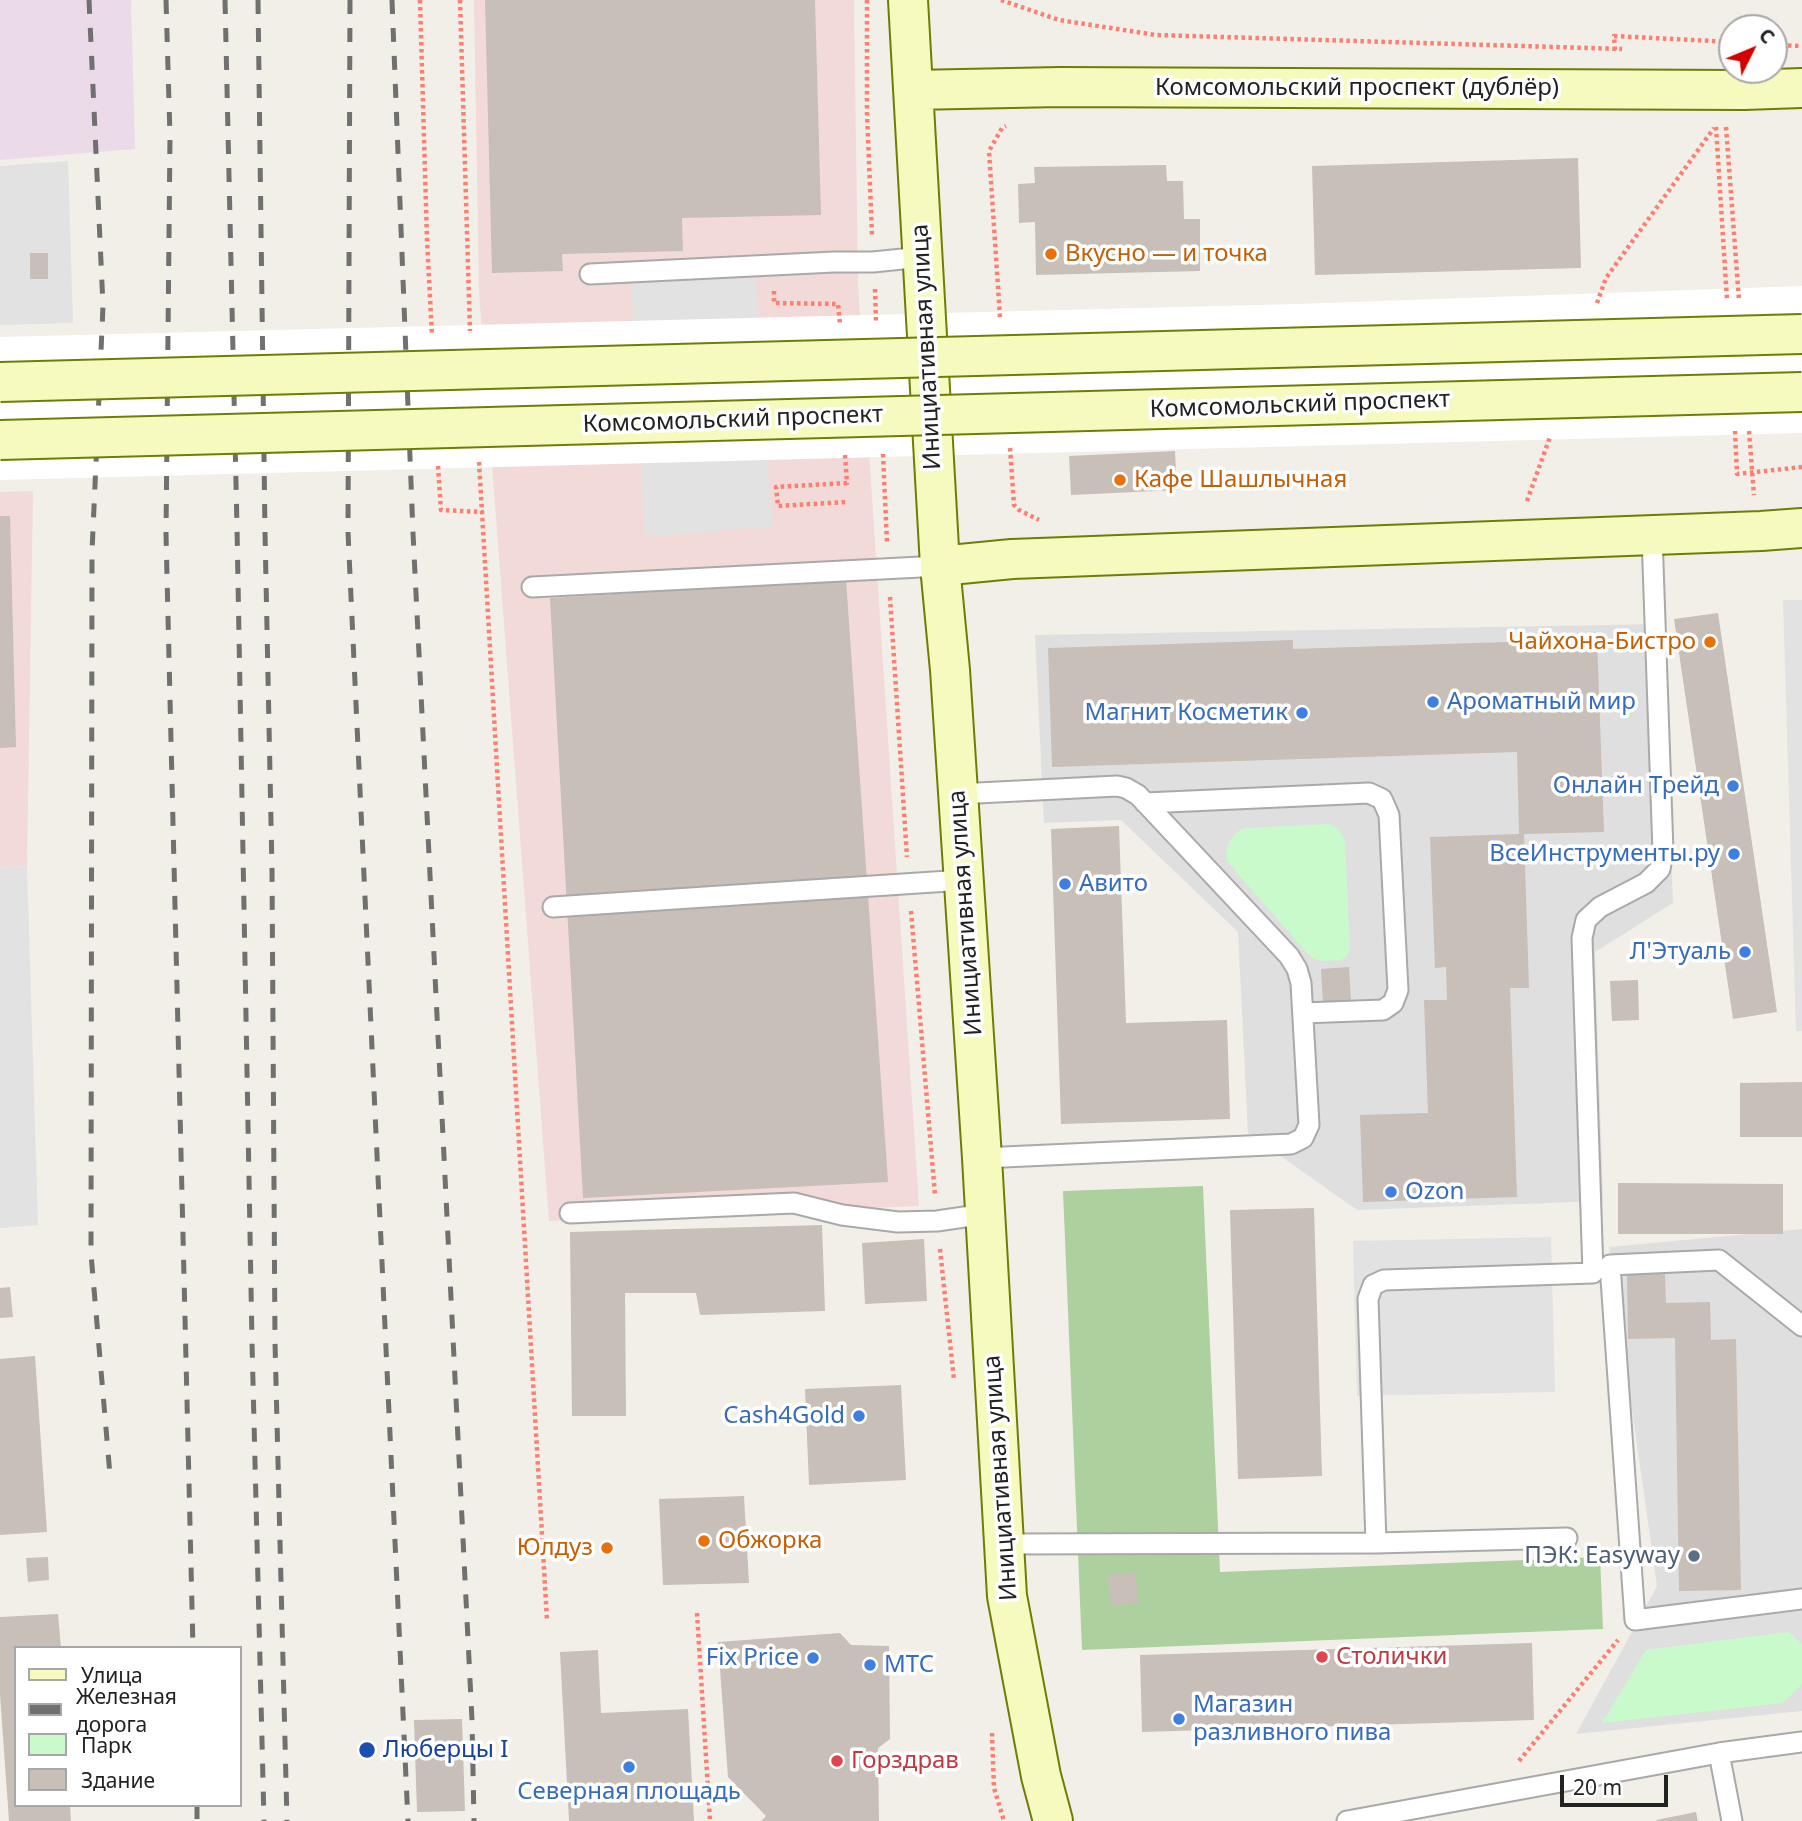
<!DOCTYPE html>
<meta charset="utf-8">
<style>
body{margin:0}
#map{position:relative;width:1802px;height:1821px;overflow:hidden;background:#f2efe9;font-family:"Noto Sans",sans-serif}
canvas{display:block}
.legend{position:absolute;left:14px;top:1646px;width:228px;height:161px;box-sizing:border-box;background:#fff;border:2px solid #a7a7a7;margin:0;padding:9px 12px;list-style:none;font-size:21px;color:#222}
.legend li{display:flex;align-items:center;gap:14px;height:35px}
.legend b{width:35px;border:2px solid #a7a7a7}
.north{position:absolute;left:1718px;top:14px;width:70px;height:70px;box-sizing:border-box;background:#fff;border:2px solid #a7a7a7;border-radius:50%;rotate:47deg;font-size:19px;font-weight:700;line-height:28px;text-align:center;color:#222}
.north::after{content:'';display:block;margin:auto;width:24px;height:32px;background:#d40000;clip-path:polygon(50% 0,100% 100%,50% 72%,0 100%)}
.scale{position:absolute;left:1560px;top:1775px;width:108px;height:32px;box-sizing:border-box;border:4px solid #222;border-top:0;padding-left:9px;font-size:21px;line-height:24px;white-space:nowrap;color:#222;-webkit-text-stroke:5px #fff;paint-order:stroke}
</style>
<div id="map">
<canvas width="1802" height="1821"></canvas>
<ul class="legend">
<li><b style="height:9px;background:#f7fabf"></b>Улица</li>
<li><b style="height:9px;background:#707070"></b>Железная дорога</li>
<li><b style="height:19px;background:#c8facc"></b>Парк</li>
<li><b style="height:19px;background:#c7bfb8"></b>Здание</li>
</ul>
<div class="north">С</div>
<div class="scale">20 m</div>
</div>
<script>
const c = document.querySelector('canvas').getContext('2d');
c.lineJoin = 'round';
function fillPath(path, color) {
  c.fillStyle = color;
  c.fill(path, 'evenodd');
}
function poly(rows) {
  const path = new Path2D();
  for (const r of rows) {
    path.moveTo(r[0], r[1]);
    for (let i = 2; i < r.length; i += 2) path.lineTo(r[i], r[i + 1]);
  }
  return path;
}
function stroke(path, color, width, dash) {
  c.strokeStyle = color;
  c.lineWidth = width;
  c.lineCap = dash ? 'butt' : 'round';
  c.setLineDash(dash || []);
  c.stroke(path);
}
function label(font, color, halo, rows, align = 'center') {
  c.font = font + ' "Noto Sans",sans-serif';
  c.lineWidth = 7;
  c.setLineDash([]);
  c.textBaseline = 'middle';
  c.strokeStyle = halo;
  c.fillStyle = color;
  for (const [text, x, y, turn = 0] of rows) {
    c.save();
    c.translate(x, y);
    c.rotate((+turn || 0) * Math.PI / 180);
    c.textAlign = isNaN(turn) ? turn : align;
    if (halo) c.strokeText(text, 0, 0);
    c.fillText(text, 0, 0);
    c.restore();
  }
}
fillPath(poly([
 [1662,624,1673,903,1595,952,1603,1201,1357,1210,1248,1133,1238,932,1121,820,1044,823,1035,635],
 [1802,1229,1802,1711,1576,1734,1657,1586,1609,1247]
]), '#e0dfdf');
fillPath(poly([
 [474,0,854,0,858,285,919,1206,549,1221,479,292],
 [33,491,27,866,0,868,0,492]
]), '#f2dad9');
fillPath(poly([
 [0,0,131,0,135,149,0,160]
]), '#ebdbe8');
fillPath(poly([
 [1203,1186,1220,1572,1600,1557,1603,1629,1082,1650,1063,1191]
]), '#add19e');
fillPath(poly([
 [1330,824,1338,829,1345,839,1350,949,1347,956,1341,960,1323,961,1315,959,1307,953,1230,865,1226,859,1227,849,1230,841,1237,832,1244,828],
 [1789,1632,1802,1644,1802,1684,1783,1703,1602,1723,1646,1650]
]), '#c8facc');
fillPath(poly([
 [68,161,73,323,0,325,0,166],
 [755,278,772,526,645,537,631,283],
 [1783,600,1802,600,1802,1031,1796,1031],
 [27,866,38,1225,0,1228,0,868],
 [1551,1237,1555,1392,1357,1396,1353,1241]
]), '#e2e2e2');
fillPath(poly([
 [1802,286,1802,433,0,480,0,337,1297,304]
]), '#fff');
fillPath(poly([
 [485,0,815,0,821,215,682,218,683,251,562,254,563,271,492,273],
 [1578,158,1581,268,1315,275,1312,166],
 [1166,165,1167,181,1183,181,1184,219,1200,219,1200,271,1036,275,1035,222,1019,223,1018,184,1035,183,1034,167],
 [30,253,48,253,48,279,30,279],
 [1175,451,1177,490,1071,495,1069,456],
 [0,516,10,516,16,747,0,748],
 [846,580,888,1182,583,1198,550,598],
 [1718,613,1777,1012,1733,1019,1674,619],
 [1597,639,1604,832,1524,834,1529,988,1510,988,1517,1197,1363,1202,1360,1115,1428,1113,1424,1000,1447,1000,1446,967,1435,968,1430,837,1519,834,1517,752,1052,767,1048,648,1293,640,1293,649],
 [1119,826,1126,1023,1227,1020,1230,1119,1061,1124,1051,829],
 [1349,967,1351,1002,1323,1003,1321,969],
 [1638,980,1639,1020,1612,1021,1610,981],
 [1802,1082,1802,1137,1740,1137,1740,1083],
 [1618,1183,1783,1184,1783,1234,1618,1234],
 [1314,1208,1322,1476,1238,1479,1230,1210],
 [822,1225,825,1311,700,1315,696,1293,625,1293,626,1416,572,1416,570,1232],
 [924,1239,927,1301,865,1304,862,1243],
 [1627,1272,1665,1272,1666,1303,1710,1302,1711,1340,1736,1339,1741,1590,1679,1591,1675,1338,1628,1339],
 [10,1287,13,1317,0,1318,0,1288],
 [35,1356,47,1532,0,1535,0,1359],
 [901,1385,906,1480,809,1485,805,1389],
 [744,1496,749,1583,663,1585,659,1499],
 [48,1557,49,1580,28,1582,26,1558],
 [1135,1572,1139,1603,1111,1606,1107,1575],
 [58,1614,61,1648,16,1648,16,1805,70,1805,71,1821,9,1821,0,1694,0,1617],
 [840,1633,851,1645,889,1646,890,1739,878,1748,879,1821,761,1821,766,1816,728,1777,718,1642],
 [1532,1643,1534,1720,1142,1732,1140,1655],
 [598,1650,601,1713,688,1709,694,1821,569,1821,560,1652],
 [462,1719,465,1811,417,1812,414,1720],
 [1696,1812,1698,1821,1657,1821,1656,1820]
]), '#c7bfb8');
const service = poly([
 [590,274,834,262,873,262,922,257],
 [532,587,940,566],
 [958,794,1117,786,1126,788,1138,795,1289,956,1297,969,1301,983,1309,1125,1303,1138,1291,1144,982,1158],
 [1145,803,1369,793,1382,799,1389,815,1398,990,1393,1003,1383,1010,1303,1013],
 [553,907,964,880],
 [570,1213,794,1203,842,1215,898,1222,937,1221,985,1214],
 [1802,1326,1719,1260,1610,1265,1635,1620,1802,1599],
 [1567,1538,1376,1543,1368,1299,1373,1285,1384,1280,1593,1273,1582,938,1586,920,1600,907,1646,883,1660,869,1663,852,1652,535],
 [1004,1544,1376,1543],
 [1719,1753,1732,1821],
 [1347,1821,1719,1753,1802,1742]
]);
const secondary = poly([
 [908,0,940,566,950,670,982,1158,1007,1596,1041,1776,1053,1821],
 [913,90,1060,87,1744,90,1802,88],
 [940,566,1012,559,1761,531,1802,528]
]);
stroke(service, '#a9a9a9', 23);
stroke(secondary, '#707d05', 42);
stroke(poly([
 [420,0,427,240,432,335],
 [460,0,470,331],
 [867,0,867,113,872,235],
 [1001,0,1059,20,1156,35,1622,49],
 [1774,45,1802,46],
 [1615,50,1614,36,1732,42],
 [1716,127,1727,300],
 [1726,127,1739,300],
 [875,289,876,322],
 [774,291,774,303,838,304,840,324],
 [1597,303,1606,278,1714,128],
 [1000,317,989,151,1002,128,1006,126],
 [1735,431,1737,474,1802,467],
 [1749,431,1754,495],
 [1010,448,1014,505,1019,510,1039,520],
 [883,454,887,543],
 [845,455,847,483,776,487,778,506,846,502],
 [479,462,482,512],
 [438,466,441,510,482,512,547,1620],
 [1527,501,1550,437],
 [890,597,907,857],
 [911,911,935,1195],
 [940,1249,954,1380],
 [697,1613,710,1821],
 [992,1733,994,1788,1004,1821],
 [1519,1761,1618,1640]
]), '#fa8072', 4.5, [3.5, 3.5]);
stroke(service, '#fff', 19);
stroke(secondary, '#f7fabf', 38);
stroke(poly([
 [89,0,103,306,92,552,91,1254,110,1475],
 [166,0,170,136,166,534,193,1648],
 [225,0,237,527,252,1342,264,1821],
 [258,0,265,532,272,870,275,1342,287,1821],
 [350,0,348,532,408,1821],
 [392,0,413,533,472,1720,474,1821],
 [197,1805,197,1821]
]), '#707070', 5, [14, 14]);
const secondaryBridge = poly([
 [0,382,1802,334],
 [0,440,1802,392]
]);
stroke(secondaryBridge, '#707d05', 42, []);
stroke(secondaryBridge, '#f7fabf', 38);
for (const [x, y, r, color] of [
 [1051,254,7,"#e8710a"],
 [1120,480,7,"#e8710a"],
 [1710,642,7,"#e8710a"],
 [1433,702,7,"#3f7fe0"],
 [1302,713,7,"#3f7fe0"],
 [1733,786,7,"#3f7fe0"],
 [1734,854,7,"#3f7fe0"],
 [1065,884,7,"#3f7fe0"],
 [1745,952,7,"#3f7fe0"],
 [1391,1192,7,"#3f7fe0"],
 [859,1416,7,"#3f7fe0"],
 [704,1541,7,"#e8710a"],
 [607,1548,7,"#e8710a"],
 [1694,1556,7,"#5c6f8a"],
 [1322,1657,7,"#e0444e"],
 [813,1658,7,"#3f7fe0"],
 [870,1665,7,"#3f7fe0"],
 [1179,1719,7,"#3f7fe0"],
 [367,1750,9,"#1a4fb4"],
 [837,1761,7,"#e0444e"],
 [629,1767,7,"#3f7fe0"]
]) {
  const dot = new Path2D();
  dot.arc(x, y, r, 0, 2 * Math.PI);
  c.fillStyle = color;
  c.fill(dot);
  stroke(dot, '#fff', 2.5);
}
label('24px', '#222', '#fff', [
 ["Комсомольский проспект (дублёр)",1357,88],
 ["Инициативная улица",927,347,-93],
 ["Комсомольский проспект",1300,405,-2],
 ["Комсомольский проспект",733,420,-2],
 ["Инициативная улица",966,913,-94],
 ["Инициативная улица",1001,1478,-94]
]);
label('24px', '#c56008', '#fff', [
 ["Вкусно — и точка",1065,254],
 ["Кафе Шашлычная",1134,480],
 ["Чайхона-Бистро",1696,642,"right"],
 ["Обжорка",718,1541],
 ["Юлдуз",593,1548,"right"]
], 'left');
label('24px', '#366cbe', '#fff', [
 ["Ароматный мир",1447,702,"left"],
 ["Магнит Косметик",1288,713],
 ["Онлайн Трейд",1719,786],
 ["ВсеИнструменты.ру",1720,854],
 ["Авито",1079,884,"left"],
 ["Л'Этуаль",1731,952],
 ["Ozon",1405,1192,"left"],
 ["Cash4Gold",845,1416],
 ["Fix Price",799,1658],
 ["МТС",884,1665,"left"],
 ["Магазин",1193,1705,"left"],
 ["разливного пива",1193,1733,"left"],
 ["Северная площадь",629,1792,"center"]
], 'right');
label('24px', '#4e5e75', '#fff', [
 ["ПЭК: Easyway",1680,1556]
], 'right');
label('24px', '#be3a42', '#fff', [
 ["Столички",1336,1657],
 ["Горздрав",851,1761]
], 'left');
label('24px', '#164399', '#fff', [
 ["Люберцы I",383,1750]
], 'left');
</script>
